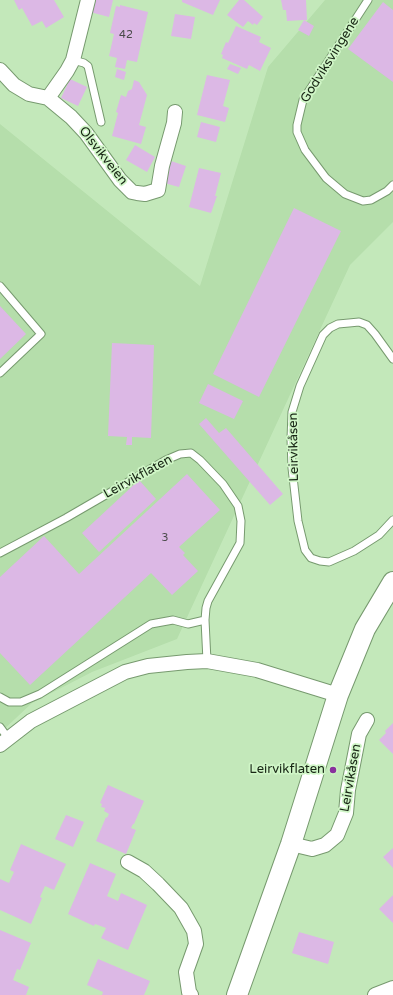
<!DOCTYPE html>
<meta charset="utf-8">
<style>
body{margin:0}
canvas{display:block;background:#c3e8ba}
</style>
<canvas width="393" height="995"></canvas>
<script>
const c = document.querySelector('canvas').getContext('2d');
c.lineJoin = 'round';
function fillPath(path, color) {
  c.fillStyle = color;
  c.fill(path, 'evenodd');
}
function poly(rows) {
  const path = new Path2D();
  for (const r of rows) {
    path.moveTo(r[0], r[1]);
    for (let i = 2; i < r.length; i += 2) path.lineTo(r[i], r[i + 1]);
  }
  return path;
}
function stroke(path, color, width, dash) {
  c.strokeStyle = color;
  c.lineWidth = width;
  c.lineCap = dash ? 'butt' : 'round';
  c.setLineDash(dash || []);
  c.stroke(path);
}
function label(font, color, halo, rows, align = 'center') {
  c.font = font + ' "Varela Round",sans-serif';
  c.lineWidth = 3.5;
  c.setLineDash([]);
  c.textBaseline = 'middle';
  c.strokeStyle = halo;
  c.fillStyle = color;
  for (const [text, x, y, turn = 0] of rows) {
    c.save();
    c.translate(x, y);
    c.rotate((+turn || 0) * Math.PI / 180);
    c.textAlign = isNaN(turn) ? turn : align;
    if (halo) c.strokeText(text, 0, 0);
    c.fillText(text, 0, 0);
    c.restore();
  }
}
fillPath(poly([
 [325,0,393,0,393,222,350,265,177,639,92,672,32,703,0,733,0,124,200,286,268,67]
]), '#b5deab');
fillPath(poly([
 [14,0,54,0,64,17,46,28,42,21,32,26,22,8,19,10],
 [93,0,113,0,109,17,90,12],
 [182,0,220,0,213,15,182,2],
 [239,0,244,0,263,17,257,25,254,23,253,25,248,21,243,27,227,15],
 [281,0,306,0,307,20,304,20,314,26,309,36,298,30,304,20,287,21,286,10,283,10],
 [383,2,393,10,393,82,348,49],
 [120,5,148,12,137,62,127,60,125,69,115,67,117,58,109,56,114,34,110,33,116,6,120,7],
 [175,14,195,17,191,39,171,36],
 [236,26,261,37,259,42,271,48,260,71,249,65,247,69,222,58,223,55,221,54,226,42,228,43],
 [230,64,241,68,238,74,227,69],
 [117,69,126,72,124,80,115,77],
 [207,75,230,80,223,106,229,108,225,122,197,115],
 [70,79,87,87,78,106,61,98],
 [134,80,139,82,147,95,139,125,146,127,141,144,112,136,118,113,116,112,121,95,126,97,128,91,132,89],
 [201,122,220,127,216,142,197,137],
 [135,145,155,157,147,172,126,160],
 [171,161,186,166,179,187,164,183],
 [199,168,221,173,215,196,217,196,211,213,189,207],
 [294,208,341,231,259,397,213,374],
 [0,306,26,334,0,359],
 [112,343,154,345,151,438,132,437,132,445,126,445,127,437,108,436],
 [208,384,243,401,234,419,199,403],
 [206,418,219,433,226,428,283,494,270,505,199,424],
 [187,474,220,510,179,547,185,553,183,555,198,571,172,595,151,573,30,685,0,653,0,577,44,536,79,574],
 [139,480,156,499,99,552,82,533],
 [393,723,393,754,379,740,386,733,385,731],
 [108,785,144,801,134,824,133,824,131,828,136,830,126,854,96,841,106,817,107,818,109,814,104,811,106,806,105,808,101,807,102,804,100,803],
 [66,815,84,822,73,847,55,839],
 [21,844,66,864,54,890,45,886,40,897,42,898,31,924,0,910,0,879,9,883,14,872,10,870],
 [393,848,393,868,383,857],
 [90,863,116,874,107,896,118,901,121,893,147,905,128,950,101,938,106,928,95,924,94,926,68,914],
 [393,895,393,923,379,909],
 [0,930,31,943,20,970,17,969,13,980,29,987,26,995,0,995],
 [299,932,334,942,328,964,292,953],
 [98,959,150,981,144,995,102,995,103,992,87,985]
]), '#dcb8e5');
const service = poly([
 [368,0,303,100,297,125,297,132,305,150,326,178,345,194,363,201,371,200,387,191,393,185],
 [73,60,84,63,88,66,101,122],
 [0,286,41,334,0,373],
 [393,359,375,334,367,325,359,322,349,323,338,324,330,328,323,335,300,386,292,412,291,439,292,468,298,521,305,550,311,558,320,561,329,562,354,551,379,535,393,520],
 [0,553,66,518,166,460,180,454,191,453,200,460,223,484,238,506,241,521,240,543,208,601,206,608,205,620,207,661],
 [0,697,9,702,21,702,40,694,151,624,173,620,188,624,205,620],
 [0,727,8,738]
]);
const minor = poly([
 [0,70,14,85,29,94,48,98,71,117,86,133,120,180,132,192,137,193,145,194,158,190,162,166,174,123,175,112],
 [48,98,67,71,73,60,88,0],
 [0,745,31,721,125,672,148,666,187,662,207,661,257,670,338,695],
 [291,844,312,849,325,845,337,835,346,813,348,790,359,734,367,720],
 [128,862,144,871,158,884,181,908,194,931,196,944,186,972,189,992,191,995],
 [375,995,393,988]
]);
const secondary = poly([
 [237,995,291,844,338,695,365,629,393,582]
]);
stroke(service, '#779a6f', 9);
stroke(minor, '#779a6f', 16);
stroke(secondary, '#779a6f', 22);
stroke(service, '#fff', 7);
stroke(minor, '#fff', 14);
stroke(secondary, '#fff', 20);
for (const [x, y, r, color] of [
 [333,770,4,"#89319d"]
]) {
  const dot = new Path2D();
  dot.arc(x, y, r, 0, 2 * Math.PI);
  c.fillStyle = color;
  c.fill(dot);
  stroke(dot, '#d0f6c7', 1.5);
}
label('11px', '#494a49', null, [
 ["42",126,35],
 ["3",165,538]
]);
label('13px', '#182615', '#d0f6c7', [
 ["Godviksvingene",330,60,-58],
 ["Olsvikveien",103,156,52],
 ["Leirvikåsen",294,447,-91],
 ["Leirvikflaten",138,477,-29],
 ["Leirvikåsen",351,778,-80]
]);
label('13px', '#182615', '#d0f6c7', [
 ["Leirvikflaten",325,770]
], 'right');
</script>
